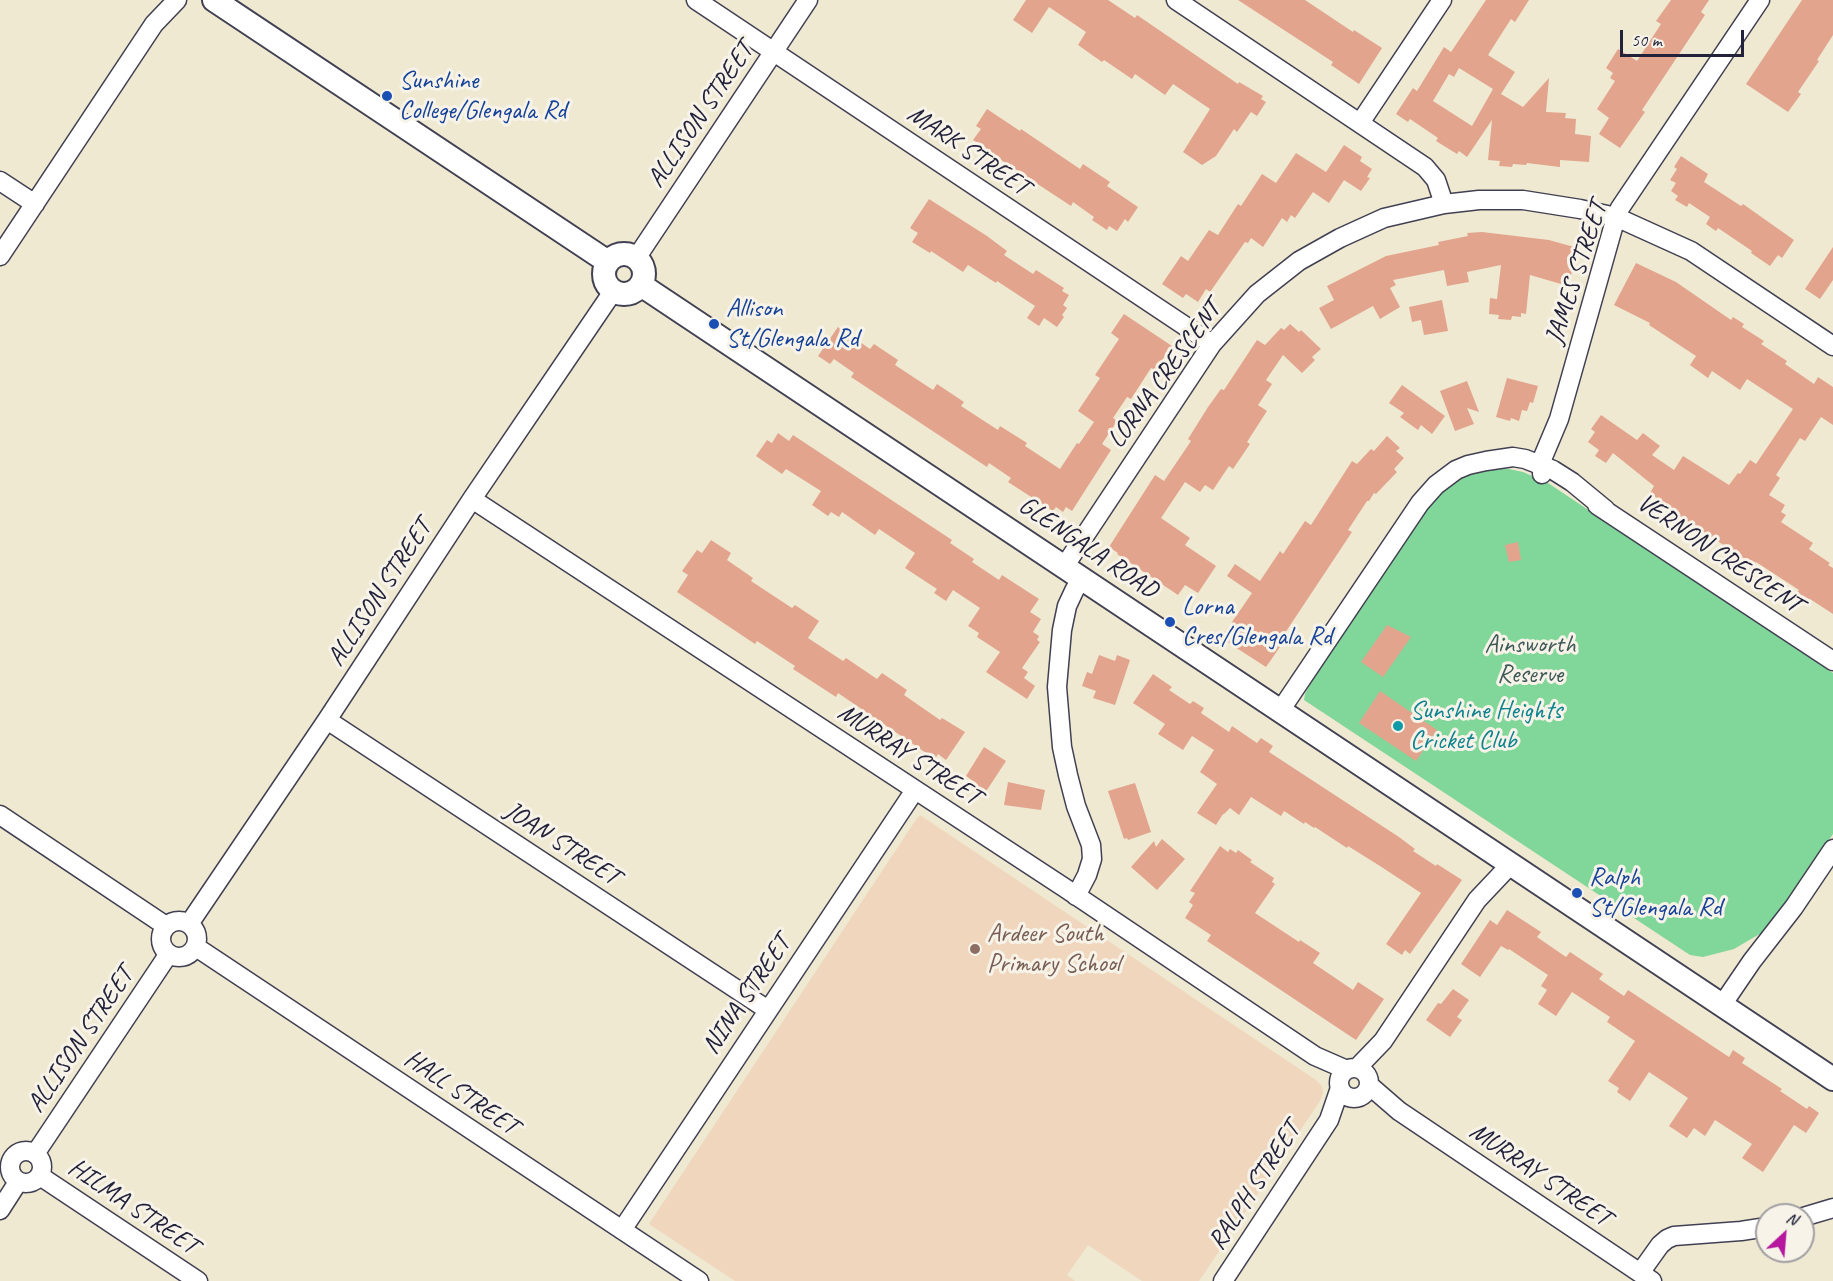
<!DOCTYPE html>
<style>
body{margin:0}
#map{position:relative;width:1833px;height:1281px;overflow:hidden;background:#efe9d2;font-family:Caveat,sans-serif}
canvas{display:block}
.north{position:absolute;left:1755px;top:1203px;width:60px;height:60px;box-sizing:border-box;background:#f7f3e8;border:2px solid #a29fa3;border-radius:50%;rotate:26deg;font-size:16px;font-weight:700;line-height:24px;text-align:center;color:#22223b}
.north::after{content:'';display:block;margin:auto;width:21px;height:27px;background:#b5179e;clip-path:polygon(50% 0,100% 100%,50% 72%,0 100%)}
.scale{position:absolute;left:1620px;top:30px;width:124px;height:27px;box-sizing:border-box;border:3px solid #22223b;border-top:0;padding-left:8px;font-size:18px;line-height:21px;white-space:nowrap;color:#22223b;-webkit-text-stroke:4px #f7f3e8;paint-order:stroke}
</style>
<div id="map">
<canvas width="1833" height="1281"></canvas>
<div class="north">N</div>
<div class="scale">50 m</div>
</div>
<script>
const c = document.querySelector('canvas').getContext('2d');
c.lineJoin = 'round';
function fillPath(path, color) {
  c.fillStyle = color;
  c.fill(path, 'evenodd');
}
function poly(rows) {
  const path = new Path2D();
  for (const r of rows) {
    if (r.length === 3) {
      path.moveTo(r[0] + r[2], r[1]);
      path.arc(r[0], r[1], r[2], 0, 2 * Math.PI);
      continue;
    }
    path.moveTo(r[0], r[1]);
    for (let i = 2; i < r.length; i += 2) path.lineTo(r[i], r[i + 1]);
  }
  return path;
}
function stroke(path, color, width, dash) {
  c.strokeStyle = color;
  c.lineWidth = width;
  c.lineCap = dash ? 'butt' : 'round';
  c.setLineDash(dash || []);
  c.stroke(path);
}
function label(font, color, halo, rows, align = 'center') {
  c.font = font + ' Caveat,sans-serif';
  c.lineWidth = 6;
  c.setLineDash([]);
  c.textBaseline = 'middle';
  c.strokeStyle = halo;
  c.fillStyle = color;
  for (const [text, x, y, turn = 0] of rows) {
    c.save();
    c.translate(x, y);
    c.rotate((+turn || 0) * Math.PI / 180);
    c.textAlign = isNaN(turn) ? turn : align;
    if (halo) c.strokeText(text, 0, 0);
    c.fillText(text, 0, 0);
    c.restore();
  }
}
fillPath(poly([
 [920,815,1316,1080,1322,1086,1323,1093,1320,1101,1199,1281,1142,1281,1088,1245,1067,1275,1075,1281,735,1281,649,1224,917,818]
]), '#efd6bc');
fillPath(poly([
 [1493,469,1509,469,1523,472,1548,483,1833,673,1833,834,1773,921,1763,932,1734,949,1703,957,1690,955,1304,700,1305,694,1312,681,1434,498,1447,486,1460,478,1475,473]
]), '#81d69a');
fillPath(poly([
 [1026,0,1108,0,1135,18,1137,15,1238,84,1239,82,1263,96,1261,99,1266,102,1257,116,1251,112,1237,132,1234,129,1216,156,1202,165,1183,152,1210,109,1173,84,1165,95,1135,74,1132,79,1104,60,1102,62,1078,45,1086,32,1049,7,1032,33,1013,20],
 [1238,0,1305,0,1353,32,1354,30,1382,48,1359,84,1331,65,1333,62],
 [1486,0,1529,0,1515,22,1511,19,1488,55,1515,72,1501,94,1523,107,1549,78,1546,112,1566,113,1565,118,1576,119,1575,134,1591,136,1589,162,1560,160,1560,167,1527,163,1526,165,1513,164,1512,167,1499,166,1500,161,1488,160,1492,120,1467,157,1459,151,1457,154,1436,141,1438,138,1410,119,1408,122,1396,114,1413,88,1417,91,1444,47,1451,52],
 [1459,68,1493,89,1472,126,1433,101,1449,74,1454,77],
 [1671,0,1709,0,1701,12,1705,15,1642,110,1645,112,1620,148,1599,134,1609,118,1597,109,1615,81,1610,78,1613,73,1606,68,1618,49,1637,61,1661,24,1656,21],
 [1802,0,1833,0,1833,35,1817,60,1819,61,1798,92,1801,94,1788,112,1746,84],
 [987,109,1020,131,1021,129,1080,169,1083,164,1110,182,1107,186,1138,207,1128,222,1125,219,1117,231,1109,226,1107,230,1092,220,1094,217,1073,202,1071,206,995,156,993,158,982,151,984,147,973,140,981,129,976,126],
 [1344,145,1362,157,1360,161,1372,169,1367,177,1370,178,1361,191,1344,180,1329,203,1313,192,1295,218,1291,215,1287,222,1282,218,1263,247,1251,238,1248,243,1245,242,1210,292,1206,289,1198,302,1186,294,1183,298,1162,284,1181,256,1188,261,1209,230,1218,235,1238,204,1241,206,1262,174,1276,183,1296,153,1326,172],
 [1681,156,1708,174,1704,182,1741,206,1743,204,1794,240,1782,258,1778,255,1770,266,1751,253,1752,251,1718,228,1716,231,1706,224,1710,217,1689,203,1687,207,1675,200,1678,196,1671,191,1676,183,1670,180,1677,169,1674,167],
 [929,199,987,236,1007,251,1004,255,1033,274,1036,270,1064,288,1062,291,1069,295,1063,305,1067,308,1062,315,1064,317,1057,327,1044,318,1039,326,1027,318,1035,306,997,281,996,283,968,265,963,272,931,251,930,253,912,242,918,233,910,228],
 [1482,232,1549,240,1574,247,1569,263,1574,264,1568,286,1530,275,1526,314,1521,313,1521,317,1512,316,1511,320,1498,319,1499,315,1489,314,1490,298,1497,299,1501,265,1467,272,1469,282,1447,286,1444,270,1393,280,1396,285,1390,288,1400,307,1380,319,1373,306,1331,329,1319,308,1334,300,1327,286,1386,256,1439,245,1438,242,1468,236,1467,233],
 [1833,247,1833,280,1820,299,1805,289],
 [1636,263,1676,282,1731,320,1733,317,1744,324,1742,327,1764,341,1761,344,1787,361,1785,364,1814,384,1818,377,1833,387,1833,425,1821,417,1805,441,1800,438,1776,475,1780,478,1769,495,1785,505,1781,512,1786,515,1781,522,1813,543,1809,549,1830,563,1828,565,1833,568,1833,614,1810,599,1808,601,1796,593,1799,590,1756,562,1754,565,1670,510,1671,509,1656,500,1657,498,1650,493,1654,486,1613,453,1606,463,1595,456,1599,450,1588,442,1595,432,1591,429,1601,415,1637,440,1643,433,1660,446,1652,455,1674,470,1683,456,1729,485,1738,473,1740,474,1750,460,1756,464,1793,409,1747,379,1740,390,1712,371,1708,378,1690,365,1696,356,1649,325,1650,323,1614,305],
 [1442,300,1448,331,1424,335,1421,320,1412,322,1409,307],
 [1124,314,1172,346,1155,370,1151,368,1131,399,1127,397,1113,418,1117,421,1102,444,1111,450,1072,511,1066,507,1063,512,1056,507,1053,511,1008,482,1011,478,989,463,987,467,851,377,854,373,834,359,830,364,818,356,838,327,870,349,874,344,898,360,895,365,933,390,937,384,964,402,961,406,998,430,1000,426,1027,443,1025,446,1060,469,1077,443,1079,444,1094,422,1078,411,1100,378,1095,375,1119,339,1111,333],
 [1290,324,1299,332,1301,330,1321,349,1312,357,1315,360,1302,373,1283,355,1266,380,1272,384,1258,405,1267,411,1247,442,1250,444,1233,469,1229,466,1213,490,1205,485,1200,492,1185,482,1161,518,1190,538,1185,545,1216,566,1198,593,1185,585,1178,595,1117,554,1118,553,1109,547,1155,475,1164,481,1191,441,1188,439,1208,407,1221,389,1224,390,1257,340,1265,345,1281,328,1284,330],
 [1507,378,1538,386,1533,403,1530,402,1527,411,1522,410,1519,421,1511,418,1510,421,1496,417],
 [1467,381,1479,412,1467,408,1474,424,1455,431,1440,391],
 [1402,385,1445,416,1432,434,1421,425,1418,430,1400,417,1404,413,1389,403],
 [778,433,789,441,793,435,952,540,950,543,974,559,972,562,999,580,1002,575,1039,599,1030,612,1041,619,1033,632,1039,636,1037,640,1040,642,1022,668,1028,672,1024,678,1035,686,1027,699,986,672,1000,652,977,637,979,633,968,626,980,608,953,590,946,601,934,593,937,589,905,568,915,553,879,529,875,535,842,512,839,517,831,512,828,516,812,505,821,491,786,469,782,474,756,456,767,440,772,443],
 [1387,436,1400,448,1396,451,1404,458,1394,469,1397,472,1376,494,1374,493,1369,501,1367,501,1348,530,1352,532,1279,642,1282,644,1266,667,1221,638,1252,593,1227,576,1235,564,1260,581,1280,551,1283,554,1305,521,1311,525,1352,461,1357,464,1371,449,1374,451],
 [711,540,731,553,727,560,753,578,751,581,792,608,795,605,819,621,808,638,843,661,846,658,877,679,882,673,907,690,904,695,940,720,942,718,965,732,946,760,938,754,935,759,838,693,836,697,793,669,795,666,757,641,755,644,677,592,688,575,682,571,697,550,702,553],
 [1518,542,1521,560,1509,562,1505,545],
 [1387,625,1411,637,1383,677,1361,662],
 [1099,655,1115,661,1117,655,1130,660,1115,705,1093,698,1096,691,1082,686,1087,672,1092,674],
 [1153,674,1172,687,1169,690,1190,704,1193,701,1204,708,1201,713,1229,732,1232,726,1257,743,1261,738,1273,746,1269,752,1399,837,1415,849,1413,851,1436,866,1437,864,1462,880,1410,954,1405,950,1402,955,1386,944,1421,893,1380,866,1348,846,1347,848,1315,827,1314,828,1305,822,1304,824,1284,811,1281,816,1251,797,1239,815,1230,808,1224,814,1223,814,1216,825,1197,813,1217,784,1200,772,1214,750,1192,736,1183,750,1158,734,1165,724,1133,703],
 [1380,691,1437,730,1416,761,1359,723],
 [984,747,1006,761,985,793,974,785,976,783,966,776],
 [1008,782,1045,790,1041,810,1004,805],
 [1135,783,1151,832,1128,840,1127,838,1124,839,1108,791],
 [1162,839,1185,859,1157,890,1131,867,1154,841,1156,847],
 [1220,846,1228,852,1230,849,1236,853,1238,850,1252,860,1250,862,1274,878,1272,882,1275,884,1255,913,1299,942,1300,940,1320,953,1313,963,1353,990,1358,982,1384,999,1356,1040,1207,941,1211,935,1185,918,1193,905,1189,902,1195,893,1190,891],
 [1507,910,1541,932,1537,937,1566,957,1570,952,1603,974,1599,979,1624,996,1628,990,1729,1057,1733,1050,1745,1058,1742,1063,1782,1089,1780,1091,1807,1109,1809,1106,1819,1113,1806,1133,1794,1125,1763,1172,1742,1158,1752,1144,1715,1120,1705,1136,1694,1128,1687,1138,1669,1126,1688,1098,1649,1072,1630,1101,1617,1092,1619,1088,1608,1081,1635,1041,1607,1022,1610,1017,1572,992,1556,1016,1538,1004,1547,990,1541,986,1548,975,1509,949,1508,950,1501,946,1480,977,1461,964,1490,920,1497,925],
 [1453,989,1469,1000,1457,1017,1462,1020,1450,1037,1426,1020,1438,1003,1441,1004]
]), '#e2a48d');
const minor = poly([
 [696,0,1212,344],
 [1176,0,1425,167,1436,180,1444,204],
 [1360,123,1442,0],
 [0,181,35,204],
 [0,256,154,24,177,0],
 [637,257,808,0],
 [1542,474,1543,457,1559,419,1616,217,1620,208,1760,0],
 [472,499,1065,888,1315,1056,1347,1070],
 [1597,505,1833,661],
 [1064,567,1212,344,1257,294,1299,261,1340,238,1384,218,1444,204,1479,200,1523,200,1580,209,1616,217,1691,251,1833,346],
 [1280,711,1420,503,1436,485,1456,470,1468,465,1486,461,1513,457,1525,459,1553,470,1572,482,1606,510],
 [327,720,768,1010],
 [0,815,166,926],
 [1076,896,1087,875,1092,859,1091,845,1076,806,1068,775,1062,747,1057,687,1062,630,1067,606,1074,591,1081,578],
 [179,939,18],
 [189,924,327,720,472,499,614,290],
 [196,947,699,1281],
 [1722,1005,1752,961,1794,907,1833,849],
 [1357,1068,1383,1041,1477,900,1511,864],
 [1354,1083,15],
 [1369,1085,1399,1111,1652,1281],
 [26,1167,16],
 [35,1154,168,955],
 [40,1176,198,1281],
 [0,1210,18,1182],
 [1803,1217,1833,1208],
 [622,1230,915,790],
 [1640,1273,1660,1245,1667,1239,1674,1236,1741,1231,1767,1227],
 [1223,1281,1329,1120,1340,1088]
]);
const tertiary = poly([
 [214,0,608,262],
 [624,274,20],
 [641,285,1833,1079]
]);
stroke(minor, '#414052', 21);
stroke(tertiary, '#414052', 26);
stroke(minor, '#fff', 18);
stroke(tertiary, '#fff', 22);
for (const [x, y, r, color] of [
 [387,96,6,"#1a4fb4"],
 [714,324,6,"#1a4fb4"],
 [1170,622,6,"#1a4fb4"],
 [1398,726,6,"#0f9aa8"],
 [1577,893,6,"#1a4fb4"],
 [975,949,6,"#8d6e63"]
]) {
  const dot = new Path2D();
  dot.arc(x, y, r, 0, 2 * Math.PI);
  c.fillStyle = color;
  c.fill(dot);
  stroke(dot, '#f7f3e8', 2);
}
label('26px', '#164399', '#f7f3e8', [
 ["Sunshine",399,81],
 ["College/Glengala Rd",399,111],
 ["Allison",726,309],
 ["St/Glengala Rd",726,339],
 ["Lorna",1182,607],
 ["Cres/Glengala Rd",1182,637],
 ["Ralph",1589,878],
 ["St/Glengala Rd",1589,908]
], 'left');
label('26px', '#22223b', '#f7f3e8', [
 ["ALLISON STREET",701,115,-56],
 ["MARK STREET",968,151,34],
 ["JAMES STREET",1577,273,-72],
 ["LORNA CRESCENT",1165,375,-54],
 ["GLENGALA ROAD",1088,548,34],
 ["VERNON CRESCENT",1719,554,34],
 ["ALLISON STREET",380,593,-57],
 ["MURRAY STREET",909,755,33],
 ["JOAN STREET",562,844,33],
 ["NINA STREET",747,995,-56],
 ["ALLISON STREET",81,1040,-56],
 ["HALL STREET",461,1093,34],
 ["MURRAY STREET",1540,1175,34],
 ["RALPH STREET",1255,1186,-57],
 ["HILMA STREET",133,1207,34]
]);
label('26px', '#3e5858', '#f7f3e8', [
 ["Ainsworth",1530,645],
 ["Reserve",1530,675]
]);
label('26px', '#0d838f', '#f7f3e8', [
 ["Sunshine Heights",1410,711],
 ["Cricket Club",1410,741]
], 'left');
label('26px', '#785e54', '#f7f3e8', [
 ["Ardeer South",987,934],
 ["Primary School",987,964]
], 'left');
</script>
